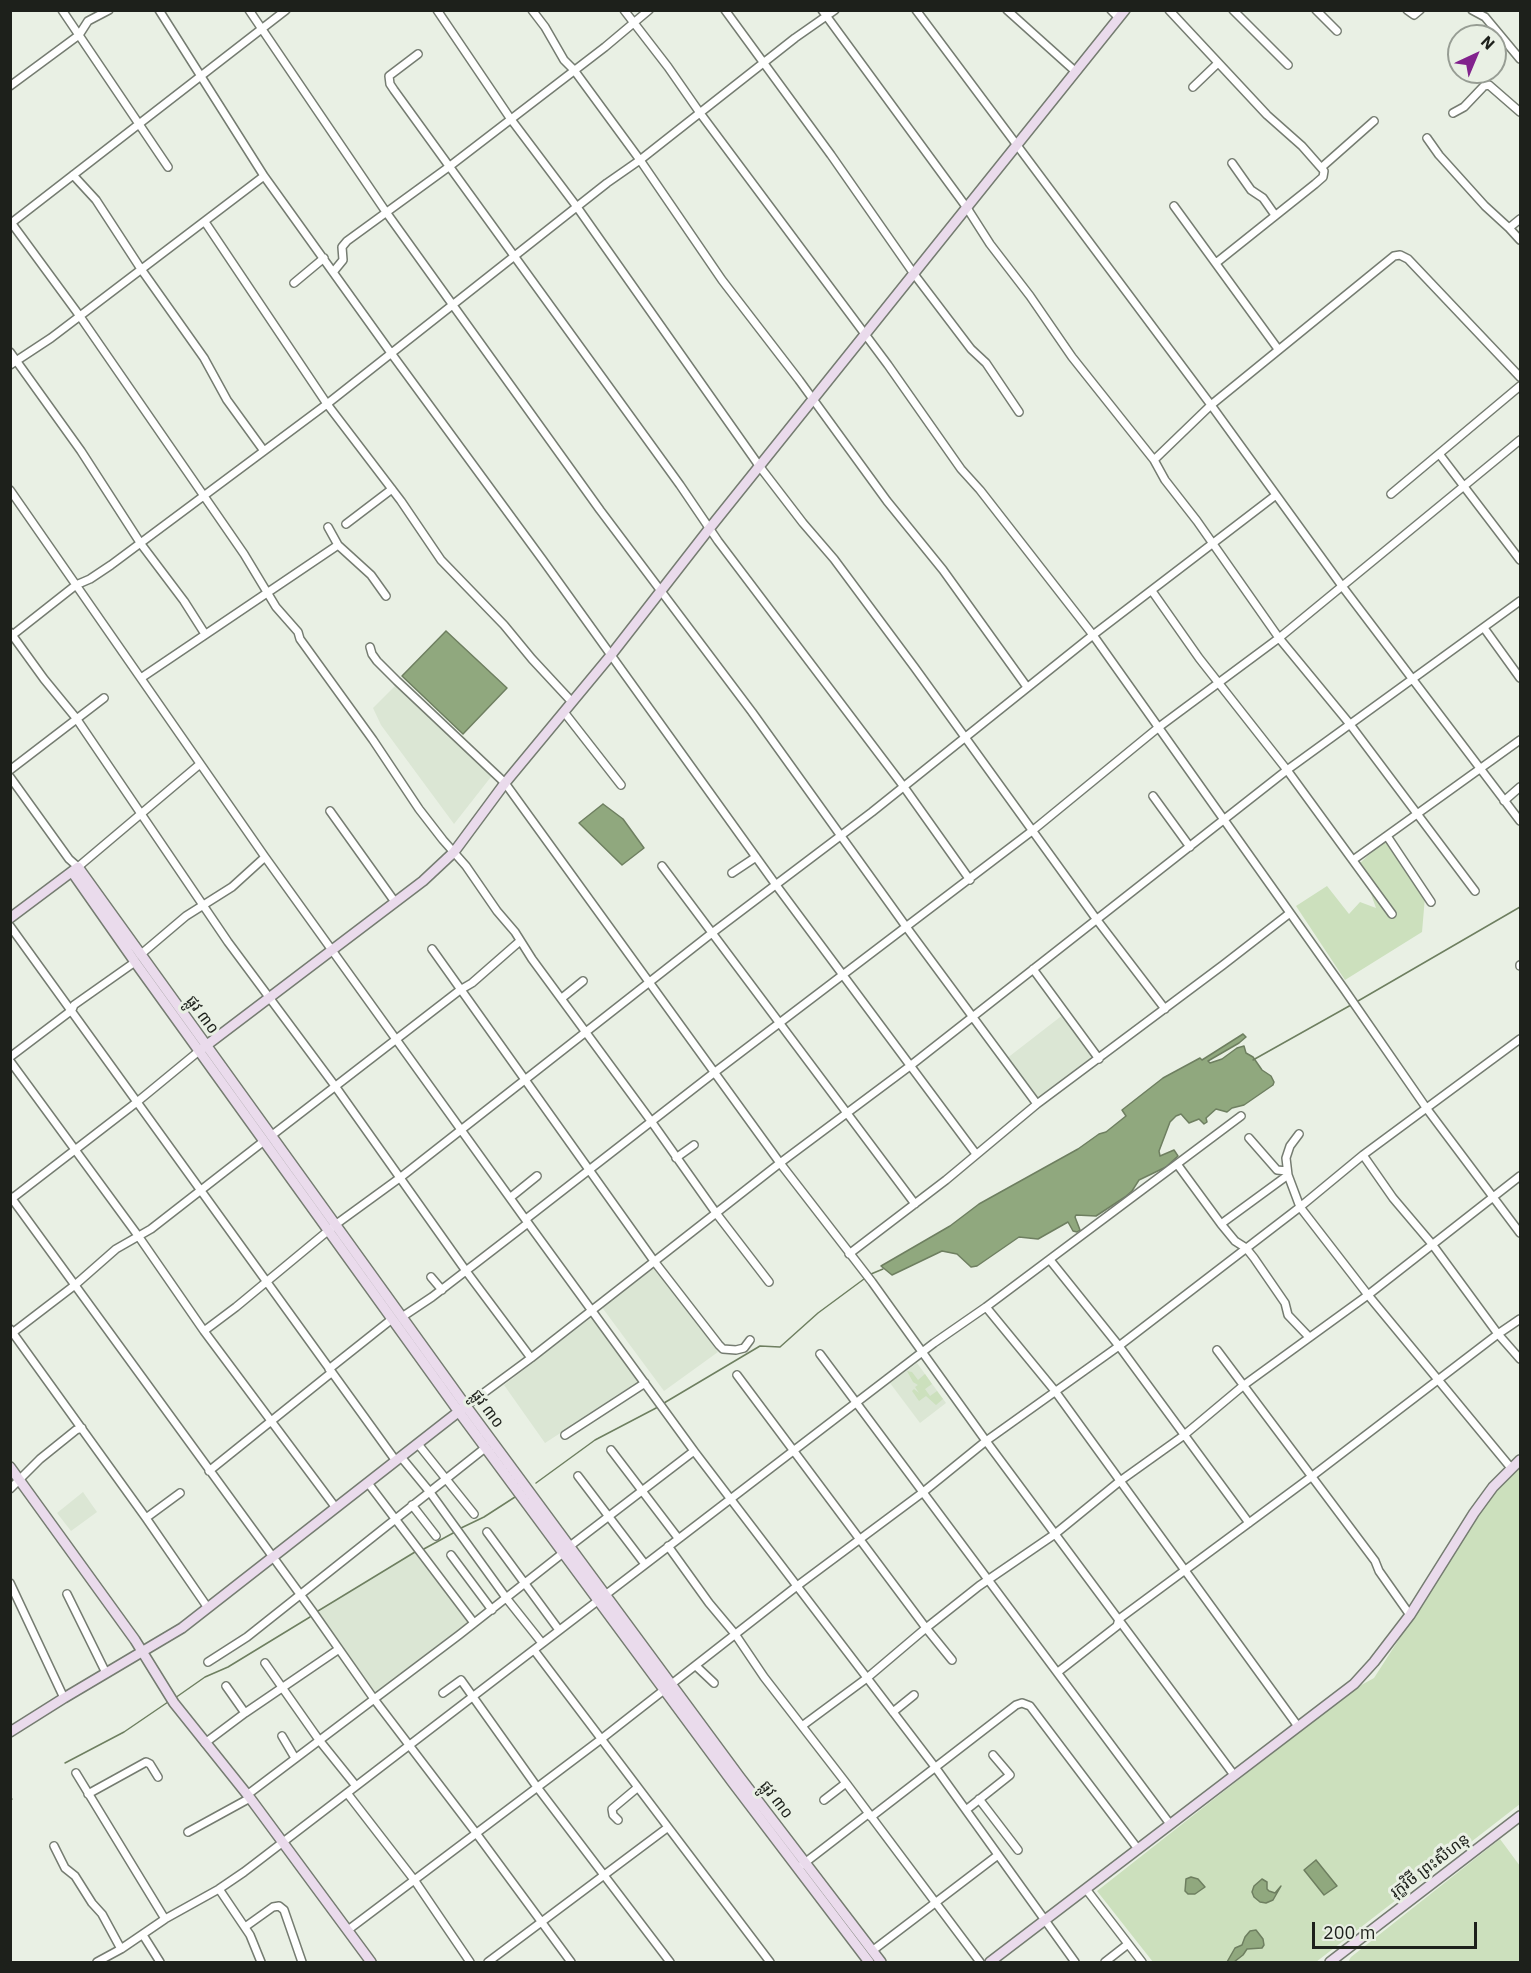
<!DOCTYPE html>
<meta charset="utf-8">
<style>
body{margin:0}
#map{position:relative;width:1531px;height:1973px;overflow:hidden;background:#e9f0e4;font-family:"IBM Plex Sans",sans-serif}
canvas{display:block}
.frame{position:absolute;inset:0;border:12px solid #1d201b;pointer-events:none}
.north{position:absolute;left:1447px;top:24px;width:60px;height:60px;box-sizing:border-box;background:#e9f0e4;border:2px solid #979d94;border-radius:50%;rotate:44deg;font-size:16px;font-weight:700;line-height:24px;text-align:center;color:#1d201b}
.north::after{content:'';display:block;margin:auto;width:21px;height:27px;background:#82228d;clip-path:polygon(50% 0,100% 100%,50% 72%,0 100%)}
.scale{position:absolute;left:1312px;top:1922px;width:165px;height:27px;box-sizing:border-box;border:3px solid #1d201b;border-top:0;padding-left:8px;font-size:18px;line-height:21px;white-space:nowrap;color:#1d201b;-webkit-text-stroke:4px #e9f0e4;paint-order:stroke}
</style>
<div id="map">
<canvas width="1531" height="1973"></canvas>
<div class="frame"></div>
<div class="north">N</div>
<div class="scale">200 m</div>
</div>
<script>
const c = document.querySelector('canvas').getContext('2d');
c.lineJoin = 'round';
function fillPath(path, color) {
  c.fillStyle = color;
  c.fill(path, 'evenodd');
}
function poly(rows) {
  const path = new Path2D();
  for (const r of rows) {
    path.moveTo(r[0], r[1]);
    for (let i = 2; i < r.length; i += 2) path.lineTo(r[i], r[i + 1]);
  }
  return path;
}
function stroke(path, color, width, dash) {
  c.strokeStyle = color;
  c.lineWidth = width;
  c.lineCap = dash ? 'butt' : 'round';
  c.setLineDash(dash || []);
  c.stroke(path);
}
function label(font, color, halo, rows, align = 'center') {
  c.font = font + ' "IBM Plex Sans","Noto Sans Khmer",sans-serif';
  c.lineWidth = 6;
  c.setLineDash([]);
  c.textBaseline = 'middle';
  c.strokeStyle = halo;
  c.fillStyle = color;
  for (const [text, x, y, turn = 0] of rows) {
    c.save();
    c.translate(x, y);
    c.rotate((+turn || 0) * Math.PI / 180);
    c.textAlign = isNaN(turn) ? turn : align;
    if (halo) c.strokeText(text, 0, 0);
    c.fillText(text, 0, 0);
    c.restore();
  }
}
fillPath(poly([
 [397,684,494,773,454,824,381,725,373,708],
 [1064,1014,1096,1059,1038,1102,1006,1059],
 [654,1266,718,1352,664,1391,601,1306],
 [592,1317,639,1382,545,1443,504,1385],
 [917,1363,946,1403,920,1423,890,1383],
 [83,1492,97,1512,71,1531,57,1513],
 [419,1548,475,1620,375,1694,317,1613]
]), '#dbe6d4');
fillPath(poly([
 [1386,839,1425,897,1422,932,1345,980,1296,906,1327,886,1349,914,1360,902,1376,908,1360,863],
 [907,1371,912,1372,918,1380,925,1374,932,1384,925,1389,930,1396,937,1391,943,1399,936,1405,926,1396,919,1401,912,1391,914,1389,919,1393,915,1387,918,1385,913,1382],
 [1520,1460,1520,1804,1316,1962,1153,1962,1097,1891,1354,1689,1374,1678,1412,1619,1474,1513],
 [1500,1839,1520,1866,1520,1962,1348,1962,1351,1957]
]), '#cce0bd');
const water = poly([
 [446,631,507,688,463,734,402,676,446,631],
 [603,804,623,819,644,848,622,865,579,823,603,804],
 [1243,1034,1246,1037,1239,1043,1208,1061,1210,1063,1222,1059,1237,1048,1244,1046,1246,1053,1253,1057,1262,1070,1271,1076,1274,1082,1273,1085,1244,1105,1232,1108,1227,1112,1216,1109,1206,1118,1207,1122,1204,1124,1199,1119,1189,1123,1181,1114,1176,1116,1170,1122,1159,1151,1160,1156,1174,1150,1178,1156,1166,1167,1139,1180,1132,1191,1125,1197,1096,1216,1076,1215,1075,1217,1080,1230,1077,1232,1073,1231,1068,1222,1038,1239,1019,1237,977,1266,971,1267,957,1254,942,1251,892,1275,881,1266,950,1226,979,1204,1078,1149,1099,1134,1106,1132,1126,1116,1122,1110,1163,1078,1200,1058,1202,1060,1243,1034],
 [1316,1860,1337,1886,1324,1895,1304,1870,1316,1860],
 [1191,1877,1198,1879,1205,1887,1195,1894,1188,1894,1185,1891,1186,1879,1191,1877],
 [1262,1879,1267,1882,1267,1889,1269,1891,1275,1893,1281,1886,1273,1900,1266,1903,1260,1902,1254,1897,1252,1892,1254,1886,1262,1879],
 [1256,1930,1263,1939,1264,1945,1262,1948,1247,1949,1243,1955,1234,1962,1227,1962,1235,1948,1242,1945,1245,1937,1250,1931,1256,1930]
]);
fillPath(water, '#90a87e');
stroke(water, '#6e7f60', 1.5);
stroke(poly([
 [1358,1001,1520,907],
 [1253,1060,1351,1005],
 [871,1274,883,1269],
 [664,1403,760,1346,780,1347,818,1313,864,1279],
 [536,1483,595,1440,658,1407],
 [459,1529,484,1517,515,1497],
 [422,1550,455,1532],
 [318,1611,415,1552],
 [175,1698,205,1677,228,1667,310,1617],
 [65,1763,124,1732,168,1702],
 [10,1800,12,1799]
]), '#6e7f60', 1.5);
const street = poly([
 [62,10,168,167],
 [159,10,264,176,391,353,542,559,776,885,976,1154],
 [249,10,386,212,600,510,752,712,907,928,1037,1104],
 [437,10,510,118,577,207,760,467,803,523,834,559,915,668,1097,920,1165,1009],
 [532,10,545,27,564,60,574,70,640,160,722,280,799,380,887,501,943,570,1027,687],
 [624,10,668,67,700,113,888,365,961,469,980,490,1093,635,1344,989,1427,1109,1520,1233],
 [725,10,831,155,914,274,971,349,986,363,1019,412],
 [822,10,967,208,990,244,1030,296,1072,357,1154,460,1165,480,1197,521,1279,638,1349,723,1475,891],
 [916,10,1211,405,1342,586,1520,821],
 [1007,10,1076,72],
 [1111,10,1119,18],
 [1169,10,1267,115,1302,146,1324,171,1323,177,1315,184,1216,263],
 [1233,10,1288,65],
 [1316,10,1337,31],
 [1407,10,1414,15,1420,10],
 [1472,10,1485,17,1520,59],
 [418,54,389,76,390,84,394,90,680,485,718,541,904,787,970,880],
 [10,86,79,35,88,21,109,10],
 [1193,87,1218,63],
 [1453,113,1464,107,1484,86,1489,85,1520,112],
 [1427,138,1439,155,1485,206,1509,228],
 [1232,163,1251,190,1263,198,1275,215],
 [1322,167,1374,121],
 [73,175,96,200,141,269,204,358,227,400,264,451],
 [1174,206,1278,349],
 [1520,219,1509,228,1520,240],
 [10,221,79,315,244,554,276,607,298,632,300,639,373,740,419,809,443,840,466,866,497,911,515,932,532,959,651,1121,716,1213,769,1282],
 [205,222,327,404,401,501,441,560,504,625,532,659,572,702],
 [10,224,286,10],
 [334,271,343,260,342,247,347,241,450,166,605,47,649,10],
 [294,283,324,258],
 [10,352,81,451,141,544,184,601,205,634],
 [10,365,51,338,264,176],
 [1440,455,1520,560],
 [1154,460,1211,405,1394,256,1400,255,1408,259,1520,377],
 [10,490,265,857,528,1223,694,1451,935,1767,1075,1962],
 [1391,494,1520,386],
 [346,524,392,489],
 [328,527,338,545,371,575,386,596],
 [1152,591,1199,658,1287,770,1392,914],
 [1484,628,1520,678],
 [10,632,44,679,76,718,228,942,335,1086,466,1271,531,1358],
 [10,637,76,585,90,579,111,565,327,404,607,183,640,160,795,38,835,10],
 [370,647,372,654,377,661,397,681,505,783,780,1163,872,1282,986,1441,1234,1775],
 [141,678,338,545],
 [564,712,621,785],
 [10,770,104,698],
 [10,777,69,859,78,867,200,764],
 [1153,796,1190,847],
 [1504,801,1520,787],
 [330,811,395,902],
 [1387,836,1431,902],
 [1353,860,1520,740],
 [662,866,915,1204],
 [732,873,756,857],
 [10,926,396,1461],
 [432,949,654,1261,719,1345,723,1349,736,1350,744,1348,750,1340],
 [140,955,186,916,232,887,265,857],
 [1520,965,1520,966],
 [1033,969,1099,1059],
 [562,998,583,981],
 [10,1057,72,1010,74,1005,135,962],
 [10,1061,139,1237,204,1331,336,1508],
 [1299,1134,1290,1146,1286,1158,1288,1175,1300,1207,1368,1295,1511,1468],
 [271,1136,460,990,472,983,520,941],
 [1249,1138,1277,1170,1287,1171],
 [1363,1155,1393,1198,1432,1244,1498,1334,1520,1359],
 [676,1158,694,1145],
 [1177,1164,1221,1224,1235,1241,1246,1248,1254,1258,1285,1303,1288,1315,1309,1337],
 [10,1196,313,1612,374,1699,476,1833,571,1962],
 [511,1197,537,1176],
 [10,1200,137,1102,199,1051],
 [526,1219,715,1072,1032,831,1159,727,1279,638,1520,440],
 [1221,1224,1288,1175],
 [849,1254,946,1180,1037,1104,1223,965,1290,913],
 [1050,1260,1119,1346,1249,1523],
 [431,1277,442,1290],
 [986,1307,1055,1391,1297,1725],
 [402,1317,432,1297,528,1223],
 [10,1329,146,1518,208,1608],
 [204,1331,236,1307,335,1225,401,1177,712,933,872,812,1093,635,1276,495],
 [11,1334,75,1285,116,1249,151,1229,264,1141],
 [1217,1350,1375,1561,1379,1571,1410,1615],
 [820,1354,1170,1824],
 [329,1369,392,1319],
 [737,1375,926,1628,952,1660],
 [466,1406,531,1358,780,1163,910,1066,1287,770,1520,601],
 [565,1435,645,1383],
 [418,1444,474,1514],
 [611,1450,678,1538],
 [401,1457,429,1491,507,1599,542,1643],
 [209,1471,331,1373],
 [578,1476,644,1563],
 [368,1483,474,1623],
 [10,1489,40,1459,76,1430,82,1428],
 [412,1505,436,1536],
 [146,1518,180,1493],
 [487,1532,559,1630],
 [570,1546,694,1451],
 [668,1546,709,1603,735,1634,764,1677,846,1783,980,1962],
 [451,1555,492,1610],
 [10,1583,64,1698],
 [67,1594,106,1673],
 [534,1650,770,1962],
 [208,1662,247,1637,485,1448],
 [265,1663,319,1740,356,1786],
 [696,1666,714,1683],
 [1058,1672,1117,1626,1119,1619,1311,1477,1498,1334,1520,1319],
 [226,1686,245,1713],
 [443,1693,461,1680,537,1787,670,1962],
 [893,1712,914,1695],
 [802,1726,867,1678,926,1628,979,1586,1055,1534,1120,1481,1183,1436,1244,1385,1368,1295,1520,1176],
 [282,1736,295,1758],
 [205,1743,245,1713,339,1649],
 [76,1773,165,1919],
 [347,1793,415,1881,470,1962],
 [88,1794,146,1762,150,1764,158,1777],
 [247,1795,459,1635,563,1553],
 [979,1799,1018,1850],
 [824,1800,846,1783],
 [966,1810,1010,1775,993,1755],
 [871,1817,1016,1705,1022,1703,1030,1706,1138,1849],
 [618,1820,613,1815,612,1809,637,1788],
 [188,1832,250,1798],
 [54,1846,65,1868,75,1876,92,1903,102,1914,121,1949],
 [802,1865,868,1814],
 [219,1889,250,1935,261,1962],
 [1086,1889,1142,1962],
 [245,1927,273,1907,279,1906,284,1910,302,1962],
 [348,1930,600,1740,797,1586,922,1493,986,1441,1119,1346,1300,1207,1363,1155,1520,1039],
 [143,1935,160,1962],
 [872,1951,998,1855],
 [97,1962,121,1949,165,1919,219,1889,244,1872,934,1343,986,1307,1241,1116],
 [488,1962,667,1828],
 [1105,1962,1128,1944]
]);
const secondary = poly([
 [72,872,135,962,459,1412,733,1783,869,1962],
 [10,918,78,867,466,1406,739,1776,881,1962],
 [199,1051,423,881,454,852,505,783,611,655,709,529,1125,10],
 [10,1467,135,1640,174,1703,250,1798,371,1962],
 [10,1732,64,1698,182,1628,462,1409],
 [990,1962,1354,1684,1374,1662,1410,1615,1474,1513,1493,1487,1520,1460],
 [1330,1962,1520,1816]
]);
stroke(street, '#757c71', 10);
stroke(secondary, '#757c71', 12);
stroke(street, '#fff', 7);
stroke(secondary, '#eadbec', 9);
label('16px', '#1d201b', '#e9f0e4', [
 ["ផ្លូវ ៣០",202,1015,54],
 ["ផ្លូវ ៣០",487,1409,54],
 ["ផ្លូវ ៣០",776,1800,53],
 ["រុក្ខវិថី ព្រះសីហនុ",1430,1866,-37]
]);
</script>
